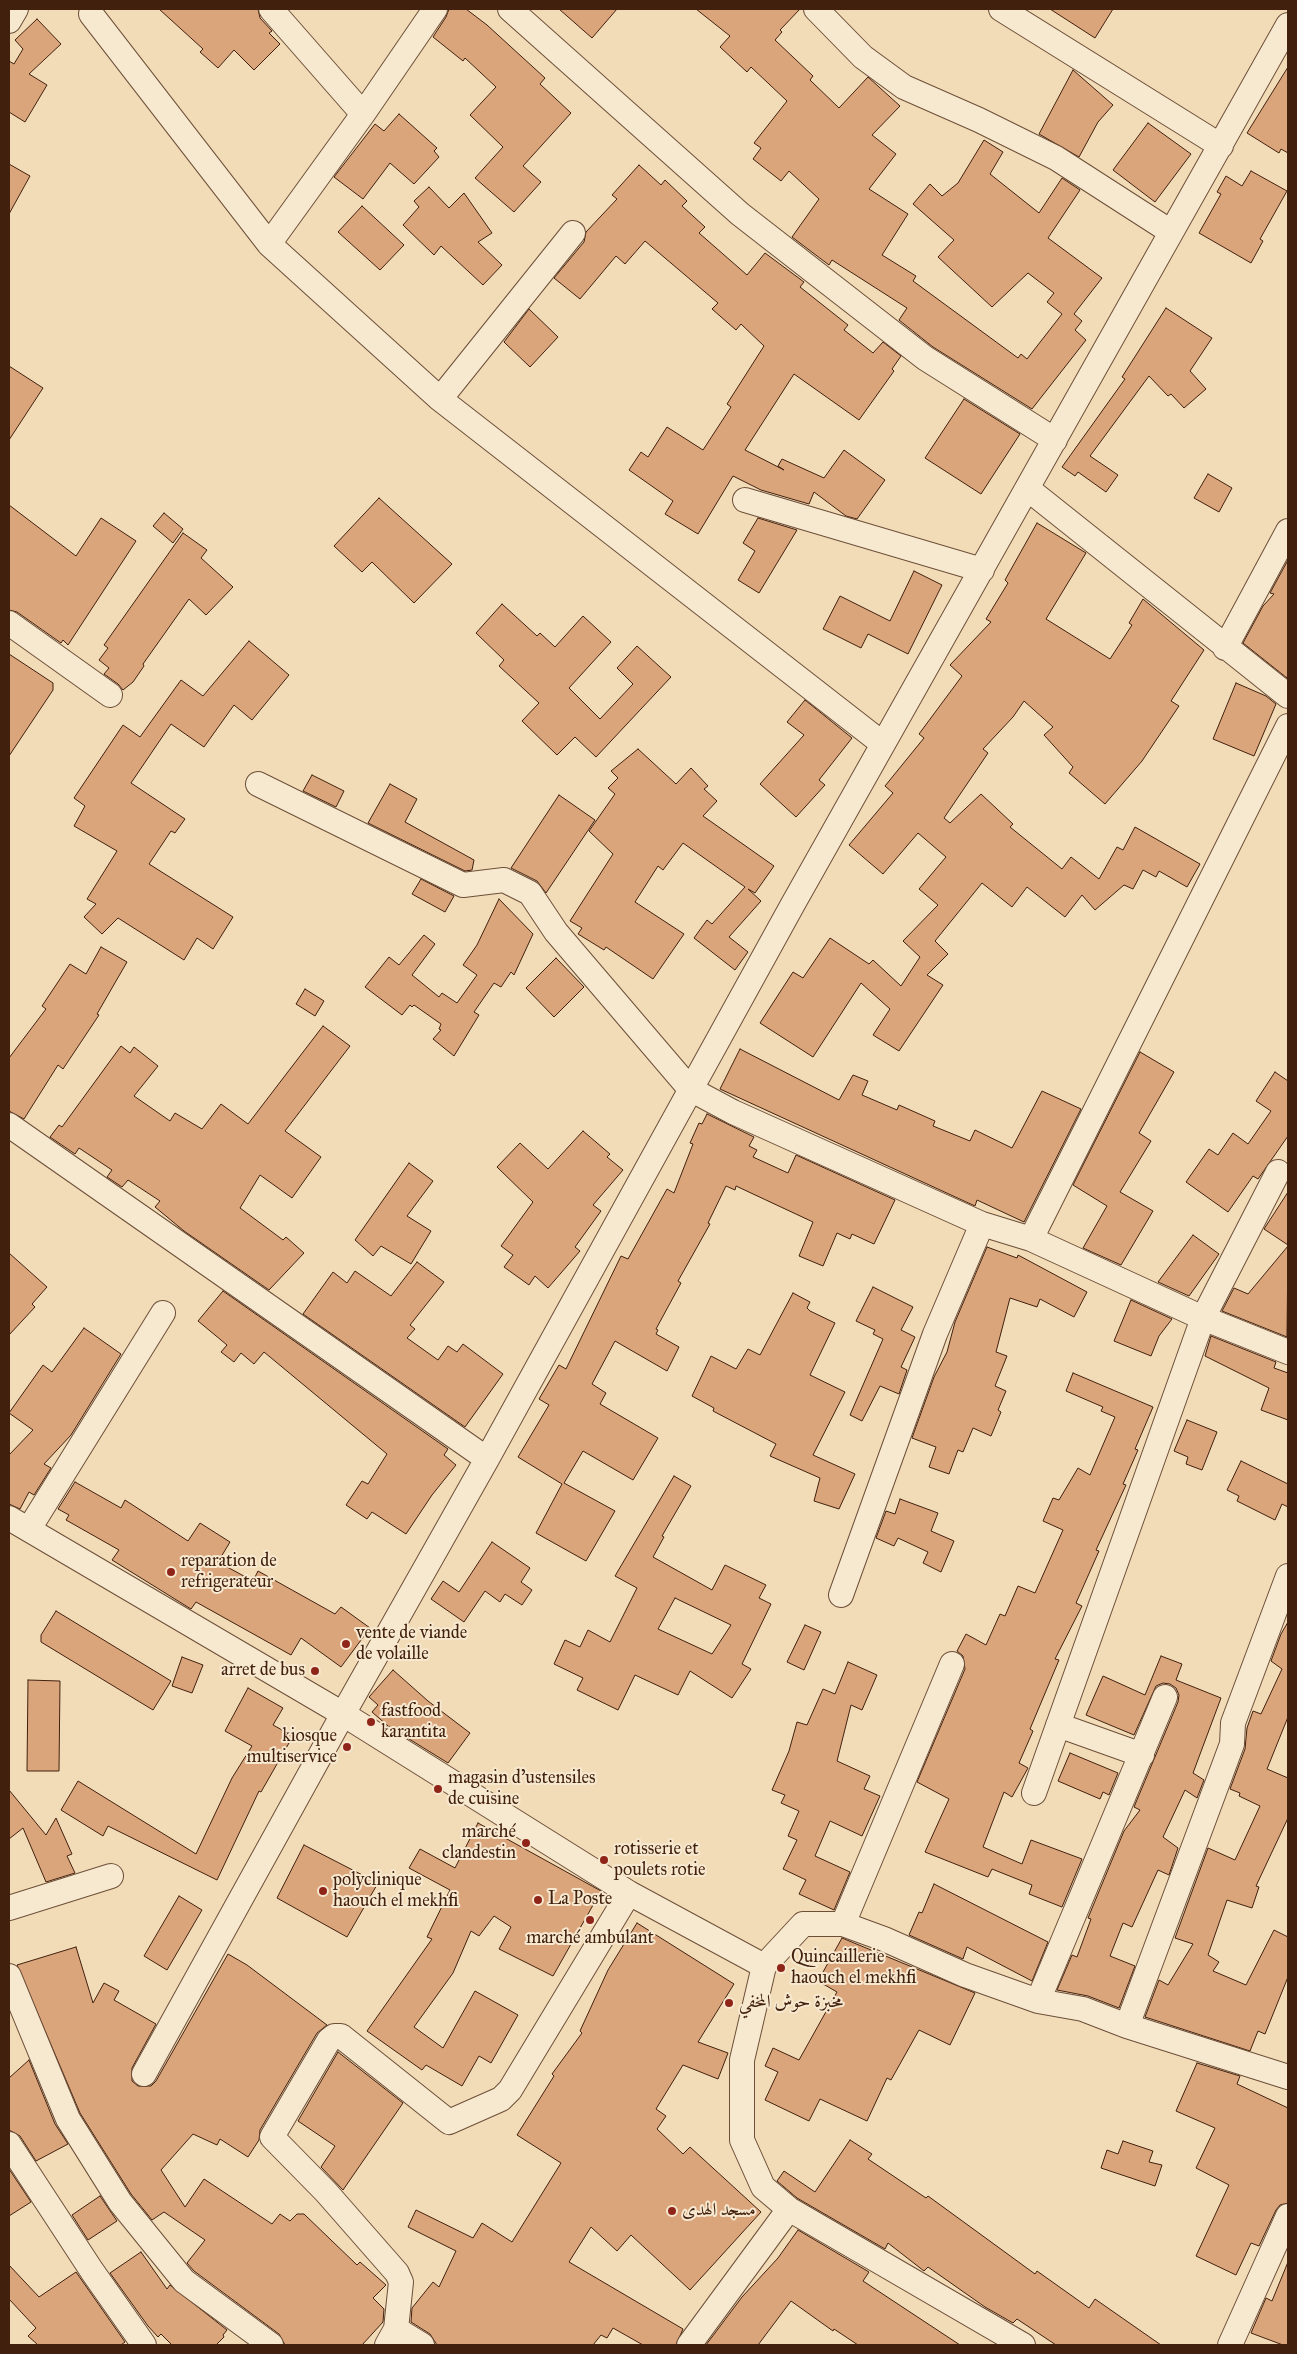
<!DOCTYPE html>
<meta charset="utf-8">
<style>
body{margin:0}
#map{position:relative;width:1297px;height:2354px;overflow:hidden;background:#f2dcb7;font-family:"IM FELL Great Primer",serif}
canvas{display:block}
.frame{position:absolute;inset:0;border:10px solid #41200e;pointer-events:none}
</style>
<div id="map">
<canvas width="1297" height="2354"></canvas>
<div class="frame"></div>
</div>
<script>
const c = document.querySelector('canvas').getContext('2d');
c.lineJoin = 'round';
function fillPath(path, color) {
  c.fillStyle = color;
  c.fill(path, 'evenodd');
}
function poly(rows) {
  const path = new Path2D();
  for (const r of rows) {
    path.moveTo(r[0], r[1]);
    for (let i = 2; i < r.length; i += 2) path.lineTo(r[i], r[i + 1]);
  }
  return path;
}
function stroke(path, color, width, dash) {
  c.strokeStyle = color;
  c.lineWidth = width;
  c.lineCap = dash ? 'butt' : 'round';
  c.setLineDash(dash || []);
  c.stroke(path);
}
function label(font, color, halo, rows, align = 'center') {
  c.font = font + ' "IM FELL Great Primer",Amiri,serif';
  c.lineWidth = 4;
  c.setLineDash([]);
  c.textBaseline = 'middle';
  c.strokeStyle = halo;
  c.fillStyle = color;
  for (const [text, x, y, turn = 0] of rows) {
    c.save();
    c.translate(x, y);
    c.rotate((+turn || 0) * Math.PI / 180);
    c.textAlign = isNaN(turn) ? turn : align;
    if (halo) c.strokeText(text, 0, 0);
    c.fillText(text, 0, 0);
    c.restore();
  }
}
const building = poly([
 [159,9,258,9,260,18,272,31,269,33,280,44,254,70,234,50,218,68,200,52,203,49,159,9],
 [449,9,466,9,487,25,545,78,540,84,571,113,523,166,541,182,514,212,475,178,503,147,470,115,496,87,465,58,463,61,433,37,446,17,449,9],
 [559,9,617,9,592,38,559,9],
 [696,9,800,9,780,30,782,32,775,40,813,76,810,80,839,108,868,77,900,106,872,135,896,154,869,189,908,214,882,255,916,276,913,281,1018,358,1021,354,1027,359,1062,314,1047,302,1054,293,1028,273,992,307,938,257,954,240,913,204,930,184,942,196,958,183,984,140,1003,152,990,174,1039,213,1062,178,1080,190,1048,238,1102,278,1074,314,1082,321,1075,330,1086,340,1032,409,933,347,899,320,907,308,832,260,829,265,792,237,819,199,789,171,781,181,753,159,761,148,754,143,787,101,751,67,747,72,720,47,730,36,696,9],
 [1050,9,1113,9,1095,38,1050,9],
 [37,19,61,44,29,74,47,85,25,122,9,112,9,61,14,64,23,49,15,40,37,19],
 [1288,67,1288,153,1281,149,1279,153,1247,133,1288,67],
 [1073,70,1113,105,1098,122,1079,157,1039,134,1073,70],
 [399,114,437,148,434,151,439,157,414,184,390,163,363,199,334,177,375,124,384,131,399,114],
 [1148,123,1191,154,1155,202,1113,170,1148,123],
 [9,164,30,176,9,214,9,164],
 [639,165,661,185,665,180,687,201,682,206,705,227,699,233,747,275,765,253,804,282,800,287,848,325,844,330,873,353,883,342,901,356,892,369,894,371,859,420,794,374,745,450,784,470,778,466,782,459,824,478,844,450,885,480,857,519,846,516,814,492,809,504,761,490,733,476,698,534,665,514,673,501,629,470,641,452,648,457,667,427,703,450,731,407,727,404,764,346,741,324,736,330,712,309,718,303,645,241,625,264,616,256,580,299,554,278,584,242,586,232,617,199,612,195,639,165],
 [1251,171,1287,191,1260,239,1263,241,1251,263,1199,233,1221,194,1217,192,1226,176,1242,186,1251,171],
 [429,187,449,208,464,193,492,233,478,242,502,265,483,285,441,246,434,255,403,225,419,207,414,201,429,187],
 [362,206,404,245,380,270,338,232,362,206],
 [1166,308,1212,338,1190,371,1206,389,1184,408,1171,394,1168,396,1149,376,1090,456,1118,475,1106,492,1078,472,1075,476,1062,467,1125,379,1122,377,1166,308],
 [529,309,558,337,530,367,504,342,529,309],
 [9,366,43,388,9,440,9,366],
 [964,399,1020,434,981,494,925,458,964,399],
 [1208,474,1232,488,1219,512,1194,498,1208,474],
 [379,498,452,564,414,603,372,562,362,572,334,546,379,498],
 [9,505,76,556,101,518,136,541,68,645,63,640,61,643,17,612,9,610,9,505],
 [164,513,183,529,173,543,153,526,164,513],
 [758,518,797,530,759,593,738,580,755,551,743,543,758,518],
 [1037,523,1086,553,1046,619,1110,659,1132,625,1129,623,1143,599,1204,650,1171,701,1179,706,1142,761,1105,804,1069,773,1073,767,1044,735,1053,727,1024,701,1013,717,983,749,988,753,944,818,950,823,981,794,1013,824,1010,827,1062,869,1071,857,1099,879,1117,847,1123,850,1135,827,1200,864,1187,887,1159,871,1156,877,1143,870,1133,889,1124,885,1095,910,1082,895,1065,917,1027,887,1012,907,982,883,935,941,948,954,927,975,943,985,899,1051,873,1035,890,1009,861,983,813,1057,760,1023,793,972,803,978,830,938,869,964,873,960,901,986,920,957,903,941,938,905,919,889,946,857,918,833,883,874,849,845,893,793,885,786,924,738,919,734,962,676,950,665,991,622,986,619,1008,583,1005,580,1037,523],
 [183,533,207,550,201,558,233,587,206,615,189,599,143,664,144,666,133,682,123,690,118,684,104,674,109,668,99,660,108,648,104,645,183,533],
 [1288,560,1288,674,1287,678,1243,643,1263,606,1274,594,1270,593,1288,560],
 [914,571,942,585,908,654,868,634,861,648,823,629,840,596,890,621,914,571],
 [502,604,537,636,540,633,555,647,583,616,611,642,569,688,600,719,633,684,617,668,637,646,671,677,596,757,575,737,557,755,522,721,539,703,499,666,504,660,476,633,502,604],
 [249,641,289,675,252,720,234,705,204,747,171,724,131,783,185,819,175,833,171,831,149,864,233,917,213,949,197,938,184,960,118,918,102,934,84,917,96,904,87,899,117,851,74,826,85,806,74,798,123,725,140,737,181,680,203,696,249,641],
 [9,654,53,683,53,690,9,756,9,654],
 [1236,683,1266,696,1276,704,1254,756,1213,739,1236,683],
 [805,700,852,738,819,780,825,785,796,817,760,784,804,735,787,722,805,700],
 [638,749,676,784,691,768,708,786,704,789,717,801,703,816,774,866,755,893,748,889,761,901,729,937,748,952,735,970,694,938,707,920,712,924,745,887,683,843,663,870,658,866,635,902,684,934,653,979,606,947,604,950,578,934,582,928,570,921,613,854,589,831,615,794,608,788,618,778,611,771,638,749],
 [312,775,344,791,336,807,303,791,312,775],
 [390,784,417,799,405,822,474,860,472,870,465,871,368,823,390,784],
 [559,795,595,820,546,893,537,881,511,868,559,795],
 [421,879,454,896,445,912,412,894,421,879],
 [499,899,533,934,514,975,511,972,501,987,494,983,474,1012,479,1015,454,1056,433,1039,441,1030,439,1029,441,1024,414,1005,412,1007,410,1005,402,1015,365,987,389,957,399,965,424,935,435,944,412,975,439,997,442,993,457,1003,477,975,463,965,477,945,499,899],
 [101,947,127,962,97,1014,99,1015,63,1069,58,1065,24,1119,9,1111,9,1058,46,1009,42,1006,70,964,86,974,101,947],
 [556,958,584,987,554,1017,526,988,556,958],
 [305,989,324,1001,315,1016,296,1004,305,989],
 [323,1026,350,1046,285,1131,321,1157,292,1198,260,1175,240,1208,283,1240,286,1237,304,1253,269,1290,184,1231,155,1207,160,1201,128,1180,122,1187,107,1177,112,1170,79,1148,75,1154,50,1137,59,1125,62,1127,121,1046,130,1053,134,1047,158,1066,134,1096,170,1121,175,1113,202,1129,221,1104,248,1124,323,1026],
 [740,1049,839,1100,853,1075,868,1081,862,1095,897,1110,899,1105,935,1121,933,1126,970,1141,975,1130,1012,1148,1042,1091,1081,1109,1024,1222,977,1200,975,1206,720,1089,740,1049],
 [1140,1052,1174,1072,1139,1133,1151,1141,1120,1192,1153,1211,1121,1265,1083,1248,1107,1206,1073,1185,1140,1052],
 [1275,1072,1288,1081,1288,1136,1258,1179,1253,1176,1228,1212,1186,1182,1209,1149,1218,1155,1233,1133,1248,1144,1271,1111,1256,1101,1275,1072],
 [707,1114,754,1137,749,1146,757,1150,753,1157,788,1173,796,1155,895,1200,874,1244,852,1234,850,1239,837,1233,823,1266,799,1256,813,1222,736,1186,735,1190,726,1186,708,1223,710,1224,678,1281,681,1283,656,1329,658,1330,656,1334,679,1347,667,1371,615,1341,592,1384,606,1393,600,1404,658,1438,633,1480,583,1451,564,1483,615,1511,586,1561,536,1533,562,1484,518,1457,549,1405,539,1399,559,1365,566,1369,621,1256,628,1259,667,1189,674,1193,693,1144,690,1143,699,1123,702,1124,707,1114],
 [583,1131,610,1154,607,1157,623,1170,593,1205,601,1211,575,1247,580,1251,548,1288,535,1276,529,1285,504,1267,513,1255,501,1246,533,1202,497,1167,520,1143,548,1169,583,1131],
 [409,1163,433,1181,407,1216,431,1231,411,1264,381,1246,373,1256,355,1240,409,1163],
 [1288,1192,1288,1245,1264,1229,1288,1192],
 [1193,1235,1219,1254,1189,1296,1158,1282,1193,1235],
 [1288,1246,1287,1337,1222,1311,1234,1288,1248,1294,1288,1246],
 [987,1247,1017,1258,1018,1255,1087,1292,1074,1317,1040,1299,1037,1307,1010,1298,996,1352,1007,1356,995,1386,1006,1391,998,1410,1001,1412,991,1436,973,1428,963,1452,958,1450,949,1474,929,1467,936,1447,912,1438,934,1377,947,1352,955,1322,987,1247],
 [9,1253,47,1287,32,1304,35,1307,9,1335,9,1253],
 [417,1262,444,1282,410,1325,415,1329,407,1338,438,1360,448,1346,457,1352,463,1344,503,1374,465,1427,303,1314,333,1272,347,1283,355,1271,391,1296,417,1262],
 [873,1287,913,1307,901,1330,915,1337,901,1367,907,1370,899,1394,880,1386,862,1421,850,1415,883,1339,873,1334,875,1330,856,1321,873,1287],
 [223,1291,448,1449,444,1455,456,1465,432,1495,406,1534,372,1512,367,1519,346,1505,362,1481,368,1484,387,1454,264,1352,254,1364,241,1353,234,1362,221,1352,227,1345,198,1321,223,1291],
 [793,1293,810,1302,807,1308,810,1311,835,1323,810,1375,845,1392,813,1455,855,1474,839,1509,814,1501,820,1478,770,1456,776,1444,713,1411,714,1408,692,1396,711,1356,736,1369,748,1349,760,1355,793,1293],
 [1131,1300,1172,1319,1159,1336,1151,1356,1114,1341,1131,1300],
 [84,1328,121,1354,71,1435,44,1464,51,1468,34,1495,29,1492,20,1509,9,1504,9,1455,33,1430,9,1413,43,1365,52,1372,84,1328],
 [1211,1336,1276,1362,1274,1368,1288,1373,1288,1420,1261,1410,1269,1388,1205,1356,1211,1336],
 [1073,1373,1153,1407,1135,1449,1138,1450,1123,1484,1126,1485,1096,1550,1099,1551,1076,1603,1082,1606,1055,1659,1059,1660,1030,1729,1033,1731,1019,1763,1028,1768,1012,1797,1004,1792,983,1847,1022,1864,1031,1840,1082,1859,1062,1907,1029,1894,1032,1885,992,1869,988,1877,925,1852,949,1799,917,1782,965,1669,963,1656,957,1651,966,1634,986,1645,1000,1614,1005,1616,1018,1586,1035,1593,1063,1530,1043,1521,1053,1498,1059,1500,1078,1468,1090,1475,1115,1417,1101,1411,1103,1407,1066,1391,1073,1373],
 [1187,1420,1217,1432,1202,1470,1186,1464,1188,1457,1174,1451,1187,1420],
 [1241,1461,1288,1484,1288,1507,1282,1504,1275,1520,1237,1501,1239,1496,1227,1490,1241,1461],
 [674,1476,691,1486,662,1536,664,1537,653,1557,712,1590,725,1565,766,1585,759,1598,771,1604,742,1664,751,1669,732,1698,690,1671,678,1695,635,1675,618,1710,577,1690,583,1678,554,1664,565,1640,580,1647,588,1630,610,1642,637,1588,615,1576,674,1476],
 [675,1598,731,1625,712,1654,658,1629,675,1598],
 [75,1482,121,1508,125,1500,188,1541,200,1523,230,1542,218,1562,253,1581,258,1571,335,1614,341,1607,370,1628,341,1667,301,1638,291,1655,196,1602,191,1609,112,1560,119,1550,66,1520,69,1515,58,1509,75,1482],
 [900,1499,938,1513,931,1531,954,1541,941,1572,923,1563,928,1552,898,1538,894,1546,876,1538,886,1511,895,1514,900,1499],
 [492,1542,530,1568,521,1582,532,1590,522,1605,505,1594,500,1602,485,1591,464,1622,431,1599,443,1581,459,1592,492,1542],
 [56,1611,171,1681,153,1710,41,1642,41,1635,56,1611],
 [1288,1622,1288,1717,1267,1769,1288,1778,1288,1818,1256,1886,1259,1887,1252,1908,1227,1900,1208,1955,1219,1962,1213,1971,1246,1985,1274,1930,1288,1937,1288,1977,1265,2034,1258,2031,1250,2051,1145,2017,1159,1980,1168,1985,1193,1944,1175,1938,1208,1848,1235,1860,1260,1806,1239,1796,1240,1793,1230,1789,1245,1749,1247,1728,1253,1711,1261,1714,1282,1669,1271,1661,1281,1634,1288,1622],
 [805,1625,821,1632,804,1670,787,1662,805,1625],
 [1161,1656,1182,1664,1176,1680,1221,1698,1193,1773,1204,1780,1197,1798,1185,1790,1163,1837,1178,1848,1169,1875,1158,1870,1132,1927,1123,1923,1110,1956,1135,1966,1119,2008,1088,1996,1057,1990,1072,1955,1077,1957,1091,1919,1088,1918,1124,1831,1140,1810,1134,1807,1178,1702,1179,1695,1176,1688,1170,1684,1163,1683,1156,1686,1134,1735,1086,1715,1103,1676,1145,1695,1161,1656],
 [182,1657,203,1665,192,1693,172,1686,182,1657],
 [848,1662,877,1675,862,1710,851,1705,837,1761,870,1776,864,1789,880,1796,862,1836,830,1821,815,1856,850,1872,834,1910,799,1894,806,1880,783,1869,797,1840,788,1836,799,1811,781,1803,785,1795,772,1790,789,1751,797,1722,807,1725,823,1689,835,1694,848,1662],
 [393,1670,428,1701,470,1733,448,1763,388,1726,372,1712,378,1705,369,1697,393,1670],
 [28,1680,60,1681,59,1771,27,1771,28,1680],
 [248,1688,283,1708,273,1725,293,1736,261,1792,259,1791,217,1880,108,1826,103,1836,61,1810,78,1781,196,1854,232,1778,252,1746,225,1731,248,1688],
 [1070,1753,1118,1773,1109,1795,1103,1792,1100,1799,1058,1781,1070,1753],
 [9,1790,46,1835,56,1818,72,1854,67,1856,75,1873,46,1882,23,1828,9,1839,9,1790],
 [478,1823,601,1891,553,1976,499,1949,511,1927,494,1916,479,1936,471,1931,453,1973,414,2027,443,2048,475,1991,518,2015,491,2063,479,2056,462,2086,426,2065,422,2070,367,2031,432,1939,427,1937,450,1890,409,1868,420,1849,455,1868,478,1823],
 [304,1845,378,1883,347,1937,277,1898,304,1845],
 [934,1884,1048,1942,1032,1981,967,1947,963,1959,909,1935,919,1912,922,1913,934,1884],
 [179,1896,202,1910,167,1970,144,1956,179,1896],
 [637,1923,734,1984,698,2042,728,2053,718,2079,683,2065,656,2109,666,2116,657,2129,683,2154,690,2147,761,2212,690,2290,631,2235,617,2251,591,2227,569,2262,683,2329,676,2345,643,2345,613,2328,607,2338,601,2335,593,2345,437,2345,430,2334,411,2322,412,2308,433,2282,439,2287,456,2251,408,2227,416,2210,473,2238,482,2223,512,2242,561,2163,517,2135,554,2076,552,2074,582,2033,580,2031,608,1970,637,1923],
 [842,1938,975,1993,950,2045,919,2030,891,2080,887,2078,867,2121,820,2099,809,2121,765,2100,778,2072,765,2066,773,2048,799,2060,837,1992,818,1981,842,1938],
 [76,1947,93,2003,104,1983,119,1991,114,2000,156,2024,132,2068,132,2081,138,2086,151,2086,156,2081,228,1954,247,1965,327,2025,317,2033,260,2130,259,2140,248,2157,220,2139,217,2145,193,2134,161,2170,185,2207,204,2179,272,2224,280,2214,290,2221,297,2214,304,2214,357,2265,360,2262,386,2285,373,2298,384,2309,383,2322,362,2345,285,2345,279,2334,194,2271,187,2263,205,2240,164,2212,152,2220,131,2194,80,2113,17,1965,76,1947],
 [338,2052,403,2103,343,2190,321,2167,335,2146,298,2121,338,2052],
 [29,2060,55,2124,68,2144,36,2161,20,2136,9,2130,9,2078,29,2060],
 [1197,2063,1240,2076,1237,2084,1288,2108,1288,2203,1280,2205,1276,2210,1259,2246,1251,2243,1236,2275,1196,2256,1229,2185,1196,2168,1215,2128,1176,2111,1197,2063],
 [850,2140,872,2154,868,2159,926,2198,928,2196,1035,2274,1037,2271,1089,2308,1095,2299,1161,2345,1056,2345,1017,2319,1013,2323,985,2307,928,2267,924,2271,888,2243,885,2249,797,2198,777,2181,784,2171,815,2192,850,2140],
 [1123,2141,1153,2151,1149,2162,1162,2165,1155,2186,1101,2168,1107,2150,1118,2154,1123,2141],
 [9,2169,31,2202,9,2216,9,2169],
 [100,2196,117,2221,88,2240,72,2215,100,2196],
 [798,2230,869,2272,863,2281,960,2345,858,2345,834,2329,833,2331,791,2301,758,2345,706,2345,742,2297,778,2258,798,2230],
 [141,2252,167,2289,170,2285,227,2330,223,2335,224,2337,216,2345,172,2345,161,2334,158,2337,148,2326,110,2273,141,2252],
 [1288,2262,1288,2345,1283,2345,1251,2333,1266,2298,1272,2301,1288,2262],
 [9,2265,39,2297,76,2272,125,2342,121,2345,38,2345,28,2336,36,2328,9,2299,9,2265]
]);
fillPath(building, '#dba57c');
stroke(building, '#41200e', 1);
const minor = poly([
 [271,9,363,114],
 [510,9,740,214,925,358,1055,440],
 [816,9,863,57,904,87,979,120,1056,158,1171,232],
 [1001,9,1221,146],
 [91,14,269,244,440,399,883,744],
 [9,21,16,9],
 [269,244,363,114,435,9],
 [440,399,573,233],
 [1028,489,1288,696],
 [745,500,982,570],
 [9,623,110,695],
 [1225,648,1288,531],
 [258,784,463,885,504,880,530,893,556,932,690,1089,733,1112,982,1224,1031,1239,1203,1318,1288,1352],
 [9,1125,487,1459],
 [1031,1239,1288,726],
 [9,1518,343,1714,144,2074],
 [29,1529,163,1313],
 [841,1595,935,1334,982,1224],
 [1058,1725,1142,1755],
 [1034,1793,1203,1318,1278,1172],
 [9,1908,111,1876],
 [843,1924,952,1664],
 [764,1966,629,1893,343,1714,487,1459,793,904,1288,25],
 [9,1976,68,2119,120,2202,184,2281,271,2345],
 [1038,2001,1165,1697],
 [1127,2026,1232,1744,1233,1723,1288,1576],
 [9,2144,92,2271,144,2345],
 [396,2329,422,2345],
 [387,2345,396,2329,401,2282,397,2273,326,2192,272,2137,329,2040,334,2036,341,2036,449,2122,501,2099,510,2090,629,1893],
 [689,2345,789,2209],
 [1023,2345,789,2209,763,2187,742,2140,742,2060,764,1966,803,1924,843,1924,884,1939,965,1975,1038,2001,1083,2009,1127,2026,1288,2077],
 [1230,2345,1288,2216]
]);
stroke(minor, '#6d4f38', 26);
stroke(minor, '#f7e8d0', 24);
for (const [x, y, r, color] of [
 [171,1572,5,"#8f2418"],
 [346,1644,5,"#8f2418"],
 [315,1671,5,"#8f2418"],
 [371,1722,5,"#8f2418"],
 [347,1747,5,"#8f2418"],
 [438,1789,5,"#8f2418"],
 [526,1843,5,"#8f2418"],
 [604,1860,5,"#8f2418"],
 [323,1891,5,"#8f2418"],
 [538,1900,5,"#8f2418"],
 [590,1920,5,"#8f2418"],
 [781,1968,5,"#8f2418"],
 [729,2003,5,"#8f2418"],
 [672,2211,5,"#8f2418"]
]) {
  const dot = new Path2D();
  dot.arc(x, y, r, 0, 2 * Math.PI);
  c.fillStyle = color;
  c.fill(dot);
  stroke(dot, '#f7e8d0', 2);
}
label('18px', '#41200e', '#f7e8d0', [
 ["reparation de",181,1562],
 ["refrigerateur",181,1583],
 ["vente de viande",356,1634],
 ["de volaille",356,1655],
 ["arret de bus",305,1671,"right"],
 ["fastfood",381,1712],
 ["karantita",381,1733],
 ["kiosque",337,1737,"right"],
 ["multiservice",337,1758,"right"],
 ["magasin d'ustensiles",448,1779],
 ["de cuisine",448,1800],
 ["marché",516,1833,"right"],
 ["clandestin",516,1854,"right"],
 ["rotisserie et",614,1850],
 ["poulets rotie",614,1871],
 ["polyclinique",333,1881],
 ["haouch el mekhfi",333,1902],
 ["La Poste",548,1900],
 ["marché ambulant",590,1939,"center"],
 ["Quincaillerie",791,1958],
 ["haouch el mekhfi",791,1979],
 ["مخبزة حوش المخفي",739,2003],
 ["مسجد الهدى",682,2211]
], 'left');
</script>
